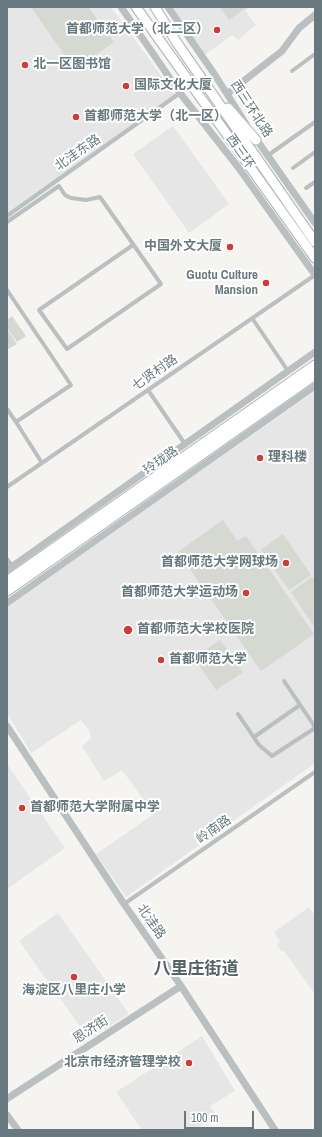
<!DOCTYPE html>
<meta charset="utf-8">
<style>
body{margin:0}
#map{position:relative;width:322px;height:1137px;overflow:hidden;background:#f5f4f1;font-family:"Archivo Narrow",sans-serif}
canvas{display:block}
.frame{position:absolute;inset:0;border:8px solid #67797f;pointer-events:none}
.scale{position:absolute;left:184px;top:1111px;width:70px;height:18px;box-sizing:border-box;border:2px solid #67797f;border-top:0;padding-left:5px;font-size:12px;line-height:14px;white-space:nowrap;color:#67797f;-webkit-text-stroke:3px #fff;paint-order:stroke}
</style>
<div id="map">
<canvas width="322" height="1137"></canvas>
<div class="frame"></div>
<div class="scale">100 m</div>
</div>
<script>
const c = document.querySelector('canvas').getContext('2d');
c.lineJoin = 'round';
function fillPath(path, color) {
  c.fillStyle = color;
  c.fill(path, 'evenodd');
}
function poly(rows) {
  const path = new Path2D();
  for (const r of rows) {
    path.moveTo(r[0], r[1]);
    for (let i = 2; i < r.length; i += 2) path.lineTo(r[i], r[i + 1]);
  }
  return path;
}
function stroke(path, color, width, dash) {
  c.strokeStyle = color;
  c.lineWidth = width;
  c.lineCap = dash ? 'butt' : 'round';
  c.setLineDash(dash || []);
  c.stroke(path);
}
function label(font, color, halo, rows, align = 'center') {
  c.font = font + ' "Archivo Narrow","Noto Sans SC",sans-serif';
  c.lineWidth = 4;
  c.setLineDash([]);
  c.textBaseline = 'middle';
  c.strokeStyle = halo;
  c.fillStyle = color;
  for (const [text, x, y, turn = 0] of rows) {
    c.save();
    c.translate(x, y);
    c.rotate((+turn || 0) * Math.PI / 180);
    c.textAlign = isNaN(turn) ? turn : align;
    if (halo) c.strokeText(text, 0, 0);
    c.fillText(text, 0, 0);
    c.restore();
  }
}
fillPath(poly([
 [7,7,111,7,176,96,7,216],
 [168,7,250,7,245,10,256,25,238,40,232,35,203,56],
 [173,126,229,204,189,233,133,154],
 [315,391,315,763,126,897,96,854,154,814,122,770,104,781,82,746,91,738,89,730,81,720,31,753,7,713,7,607],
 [7,764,65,848,7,889],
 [309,907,315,916,315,994,284,951,281,951,277,944,280,942,274,932],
 [58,913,129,1014,89,1039,19,941],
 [202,1036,235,1091,210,1106,216,1115,195,1130,142,1130,116,1092]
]), '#e5e6e5');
fillPath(poly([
 [31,7,88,7,114,42,75,70],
 [220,7,247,7,229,20],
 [12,316,26,336,17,342,7,328,7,320],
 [7,329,17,344,7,350],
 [223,520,237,541,246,536,314,634,261,671,178,552],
 [283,534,311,575,289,590,261,550],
 [312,577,315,581,315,628,291,592],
 [220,640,243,672,216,690,194,658]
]), '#d5d9d1');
const primary = poly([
 [7,581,315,365],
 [7,591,315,375]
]);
const trunk = poly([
 [136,7,315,258],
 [155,7,177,43,315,242],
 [228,108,256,140]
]);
stroke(primary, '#aeb3b5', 11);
stroke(trunk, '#b0b4b6', 11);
stroke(poly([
 [292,71,315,54],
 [267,156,315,122],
 [293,168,315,152],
 [306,188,315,182],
 [7,216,180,93],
 [7,222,59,186,65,195,71,198,86,200,100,197,161,284,67,349,39,310,133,245],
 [7,290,71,385,16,422,7,409],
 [252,318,288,371],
 [148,390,185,444],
 [16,422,42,463],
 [7,487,315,275],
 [7,559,12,566],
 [284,681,315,727],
 [238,714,259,745,272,756,315,728],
 [254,737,300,705],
 [124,904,315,772]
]), '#babfc1', 4);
stroke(poly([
 [121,7,180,93,238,167,315,275],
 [168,7,215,75,246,124],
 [227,94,282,51,299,28,315,15],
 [254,136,315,223],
 [7,570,315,352],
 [7,603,315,386],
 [7,726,124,904,181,986,275,1130],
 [14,1094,181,986],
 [7,1115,18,1130]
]), '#babfc1', 7);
stroke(primary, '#fff', 9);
stroke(trunk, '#fff', 9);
stroke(poly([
 [7,1099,14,1094]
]), '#babfc1', 7);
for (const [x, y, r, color] of [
 [217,30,4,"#ce3c38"],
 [25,65,4,"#ce3c38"],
 [126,86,4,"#ce3c38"],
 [76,117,4,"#ce3c38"],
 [230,247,4,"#ce3c38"],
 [266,283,4,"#ce3c38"],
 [260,458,4,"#ce3c38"],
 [286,563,4,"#ce3c38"],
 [246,593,4,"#ce3c38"],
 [128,630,5,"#ce3c38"],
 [161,660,4,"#ce3c38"],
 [22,808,4,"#ce3c38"],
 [74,977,4,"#ce3c38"],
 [189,1063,4,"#ce3c38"]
]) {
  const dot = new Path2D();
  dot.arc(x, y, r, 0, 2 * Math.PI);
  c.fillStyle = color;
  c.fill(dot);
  stroke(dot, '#fff', 1.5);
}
label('bold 13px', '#67797f', '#fff', [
 ["首都师范大学（北二区）",209,30,"right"],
 ["北一区图书馆",33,65],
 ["国际文化大厦",134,86],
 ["首都师范大学（北一区）",84,117],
 ["中国外文大厦",222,247,"right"],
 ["Guotu Culture",258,276,"right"],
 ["Mansion",258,291,"right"],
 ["理科楼",268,458],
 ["首都师范大学网球场",278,563,"right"],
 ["首都师范大学运动场",238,593,"right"],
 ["首都师范大学校医院",137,630],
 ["首都师范大学",169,660],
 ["首都师范大学附属中学",30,808],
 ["海淀区八里庄小学",74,991,"center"],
 ["北京市经济管理学校",181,1063,"right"]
], 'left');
label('13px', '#67797f', '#fff', [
 ["西三环北路",251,109,57],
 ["西三环",240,152,55],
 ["北洼东路",78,153,-35],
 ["七贤村路",155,373,-35],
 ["玲珑路",161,461,-35],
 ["岭南路",214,830,-35],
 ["北洼路",151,922,55],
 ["恩济街",91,1030,-33]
]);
label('bold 17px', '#546165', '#fff', [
 ["八里庄街道",196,969]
]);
</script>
